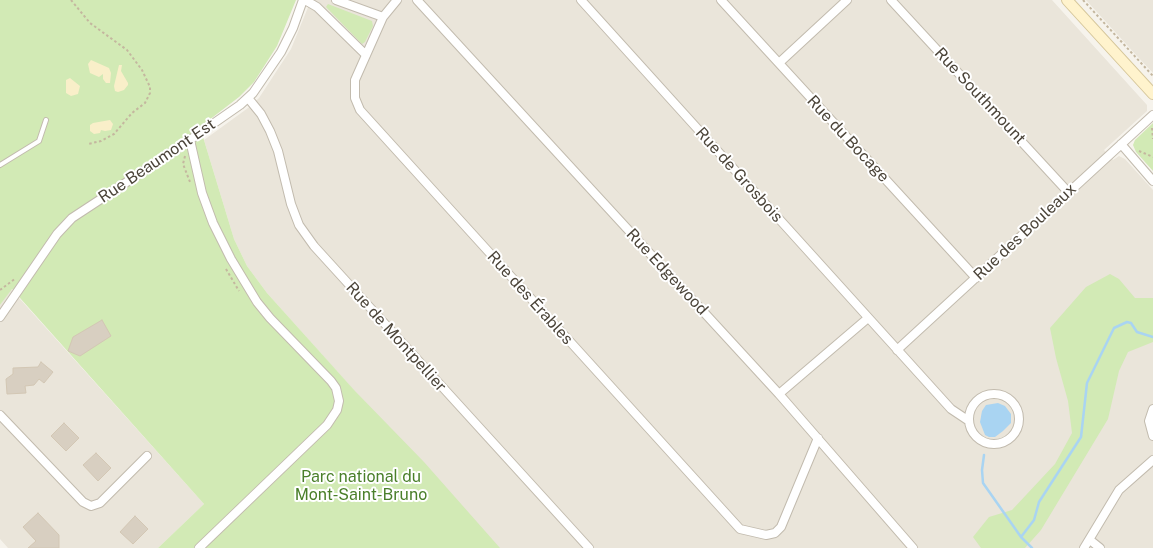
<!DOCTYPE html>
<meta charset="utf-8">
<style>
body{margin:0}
canvas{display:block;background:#f6f3ec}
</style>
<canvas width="1153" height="548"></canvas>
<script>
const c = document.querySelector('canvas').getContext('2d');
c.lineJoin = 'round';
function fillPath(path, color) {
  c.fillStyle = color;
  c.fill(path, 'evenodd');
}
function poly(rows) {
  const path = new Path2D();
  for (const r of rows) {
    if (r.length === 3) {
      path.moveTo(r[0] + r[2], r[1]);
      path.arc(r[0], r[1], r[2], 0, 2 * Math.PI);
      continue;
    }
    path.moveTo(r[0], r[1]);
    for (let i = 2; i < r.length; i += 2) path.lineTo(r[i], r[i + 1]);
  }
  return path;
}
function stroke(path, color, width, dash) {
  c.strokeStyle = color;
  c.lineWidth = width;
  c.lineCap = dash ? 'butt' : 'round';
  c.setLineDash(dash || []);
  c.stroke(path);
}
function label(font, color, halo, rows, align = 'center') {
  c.font = font + ' "Public Sans",sans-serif';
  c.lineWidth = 4;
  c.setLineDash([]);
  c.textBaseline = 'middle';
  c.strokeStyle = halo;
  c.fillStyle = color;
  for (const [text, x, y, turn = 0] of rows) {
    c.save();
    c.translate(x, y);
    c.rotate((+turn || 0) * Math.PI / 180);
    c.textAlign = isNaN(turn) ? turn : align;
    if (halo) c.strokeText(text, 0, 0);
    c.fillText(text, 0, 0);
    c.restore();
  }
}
fillPath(poly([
 [311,0,1052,0,1147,105,1147,111,1104,150,1113,160,1119,156,1125,159,1153,190,1153,548,495,548,267,293,247,266,234,239,204,140,248,108,259,98,291,49],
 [1086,0,1153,0,1153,73,1137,56],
 [11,289,204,504,158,548,8,548,0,539,0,305]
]), '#eae5da');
fillPath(poly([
 [0,0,296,0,277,46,254,82,239,97,200,127,234,239,247,266,267,293,355,391,424,462,500,548,158,548,204,504,12,289,0,305],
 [328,4,372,21,373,26,365,42,362,44,360,42,326,7],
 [1153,123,1153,171,1136,152,1133,145,1135,140],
 [1110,274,1119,279,1135,298,1153,298,1153,342,1128,352,1119,371,1108,419,1041,530,1025,548,981,548,973,537,989,517,1012,510,1055,464,1072,433,1068,401,1056,358,1050,328,1086,287]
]), '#d2eab5');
fillPath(poly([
 [91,60,109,68,111,73,110,83,106,83,103,79,103,74,99,77,90,73,88,64],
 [119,65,122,65,121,71,128,83,128,85,124,90,118,92,115,91,114,86],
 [70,78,80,86,78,94,71,96,66,93,66,80],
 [110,120,113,124,111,130,105,131,101,130,100,133,94,134,90,131,90,125,93,123]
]), '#f9efc9');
fillPath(poly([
 [998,403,1005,406,1011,414,1011,423,1003,431,995,437,989,437,985,435,980,422,982,411,986,405]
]), '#a9d4f2');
stroke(poly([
 [984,455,982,470,983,483,1021,537],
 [1032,548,1021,537,1034,520,1039,502,1081,437,1087,383,1114,328,1127,322,1131,323,1137,332,1153,337]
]), '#a9d4f2', 2.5);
const building = poly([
 [102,320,111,336,80,356,68,351,73,337,102,320],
 [41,362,53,372,44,383,39,379,34,385,25,386,26,393,7,394,6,379,13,374,13,368,38,367,41,362],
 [64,423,79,438,66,451,51,436,64,423],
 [96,453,111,468,98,481,83,465,96,453],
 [38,513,59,535,59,548,28,548,36,541,23,527,38,513],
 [135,516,148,529,133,544,120,532,135,516]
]);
fillPath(building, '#d8cfc1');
stroke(building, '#d3c7b4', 1);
const lane = poly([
 [0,165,39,141,46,120]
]);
const street = poly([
 [305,0,317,7,366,55],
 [336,0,383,17],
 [397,0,383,17,355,80,355,98,360,110,740,529,766,535,775,533,781,527,818,438],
 [417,0,779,394,913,548],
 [581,0,951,409,969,421],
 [721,0,976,278],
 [891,0,1069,193],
 [779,63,847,0],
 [248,98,261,114,270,131,278,151,291,204,299,225,314,246,589,548],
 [190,140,202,193,213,223,231,259,257,302,270,318,331,381,336,388,339,401,337,410,327,425,199,548],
 [1121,144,1153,181],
 [0,317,57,234,72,218,174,151,240,105,253,93,281,52,293,28,303,0],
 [897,350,1153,115],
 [994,419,25],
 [779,394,868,318],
 [1153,409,1149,421,1153,436],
 [0,415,83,502,91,506,100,503,147,456],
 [1090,540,1100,548],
 [1084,548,1119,490,1153,460]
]);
const secondary = poly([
 [1067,0,1153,94]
]);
stroke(lane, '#c2bbae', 6);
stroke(street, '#c2bbae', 10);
stroke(secondary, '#d6c79b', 12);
stroke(poly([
 [71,0,90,23,127,50,142,70,150,87,150,93,145,103,132,113,114,134,101,141,88,144],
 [1083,0,1153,76],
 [1152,128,1153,139],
 [1139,151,1153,157],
 [185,156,183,164,190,182],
 [226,269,239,291],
 [0,290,16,278]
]), '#c4b79f', 2, [2.5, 2.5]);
stroke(lane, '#fff', 4);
stroke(street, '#fff', 8);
stroke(secondary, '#fff3cd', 10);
label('16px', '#4b4439', '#fff', [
 ["Rue Southmount",980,96,47],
 ["Rue du Bocage",848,139,47],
 ["Rue Beaumont Est",157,161,-34],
 ["Rue de Grosbois",739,175,48],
 ["Rue des Bouleaux",1025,232,-43],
 ["Rue Edgewood",667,272,47],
 ["Rue des Érables",530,298,48],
 ["Rue de Montpellier",396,337,48]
]);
label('16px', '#4a7f2a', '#fff', [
 ["Parc national du",361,477],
 ["Mont-Saint-Bruno",361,495]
]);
</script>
